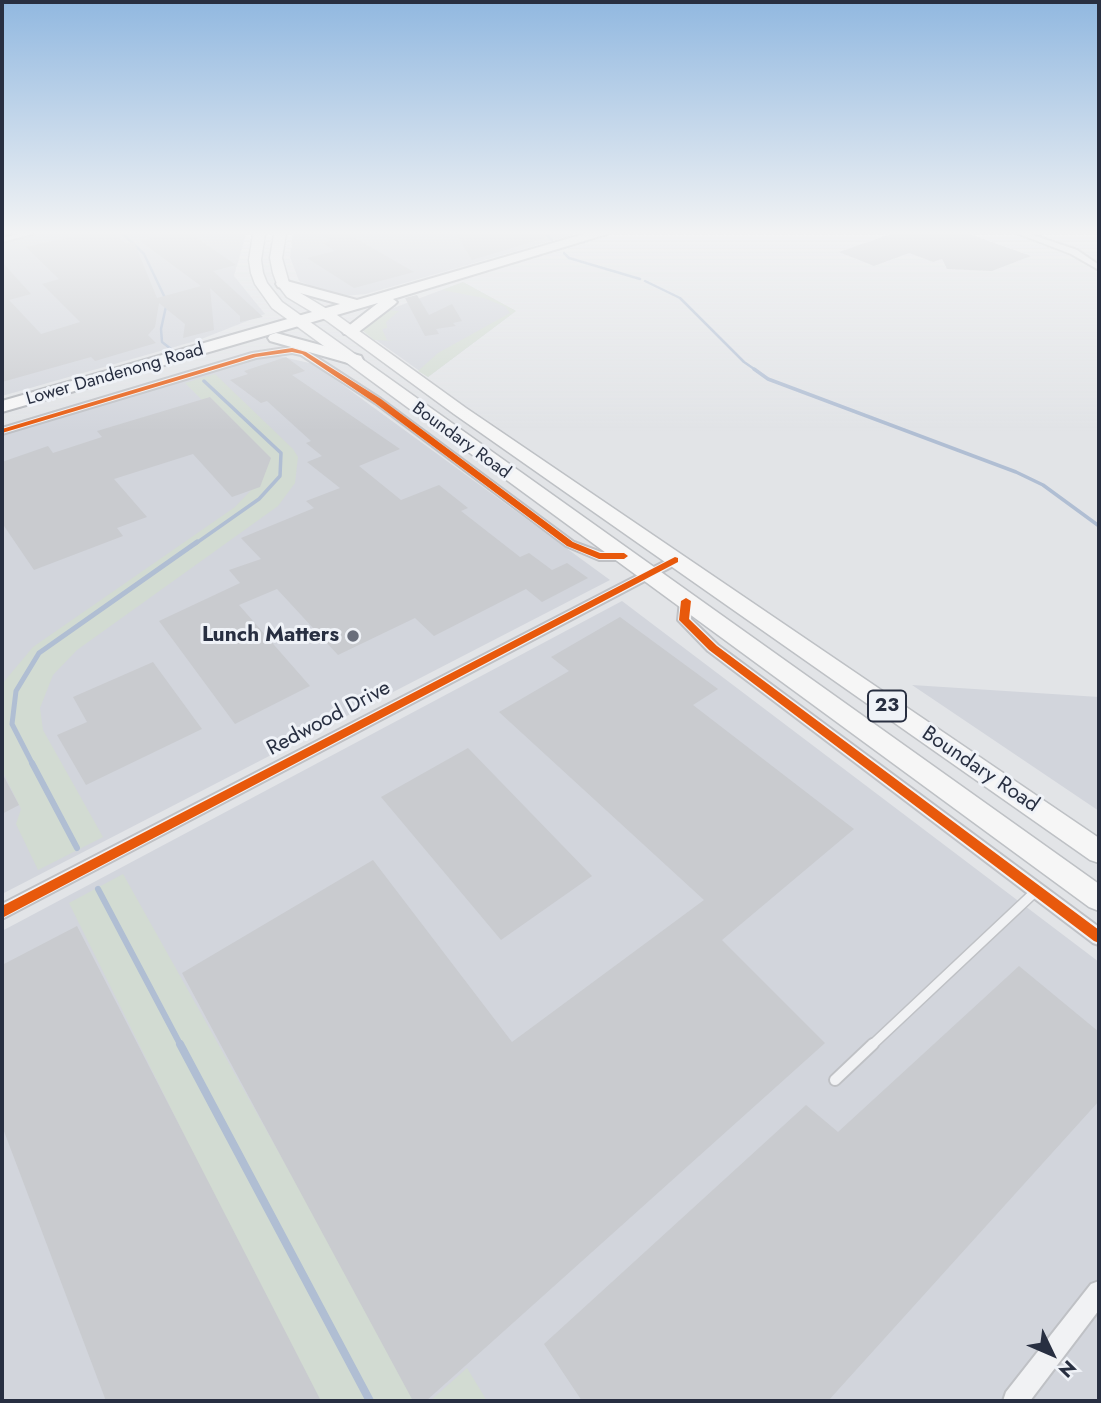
<!DOCTYPE html>
<style>
body{margin:0}
#map{position:relative;width:1101px;height:1403px;overflow:hidden;background:#e2e4e7;font-family:Jost,sans-serif}
canvas{display:block}
.frame{position:absolute;inset:0;border:4px solid #282f41;pointer-events:none}
.north{position:absolute;left:1017px;top:1319px;width:70px;height:70px;-webkit-text-stroke:5px #eff2f7;paint-order:stroke;rotate:134deg;font-size:19px;font-weight:700;line-height:28px;text-align:center;color:#282f41}
.north::after{content:'';display:block;margin:auto;width:24px;height:32px;background:#282f41;clip-path:polygon(50% 0,100% 100%,50% 72%,0 100%)}
</style>
<div id="map">
<canvas width="1101" height="1403"></canvas>
<div class="frame"></div>
<div class="north">N</div>
</div>
<script>
const c = document.querySelector('canvas').getContext('2d');
c.lineJoin = 'round';
function fillPath(path, color) {
  c.fillStyle = color;
  c.fill(path, 'evenodd');
}
function poly(rows) {
  const path = new Path2D();
  for (const r of rows) {
    path.moveTo(r[0], r[1]);
    for (let i = 2; i < r.length; i += 2) path.lineTo(r[i], r[i + 1]);
  }
  return path;
}
function stroke(path, color, width, dash) {
  c.strokeStyle = color;
  c.lineWidth = width;
  c.lineCap = dash ? 'butt' : 'round';
  c.setLineDash(dash || []);
  c.stroke(path);
}
function label(font, color, halo, rows, align = 'center') {
  c.font = font + ' Jost,sans-serif';
  c.lineWidth = 6;
  c.setLineDash([]);
  c.textBaseline = 'middle';
  c.strokeStyle = halo;
  c.fillStyle = color;
  for (const [text, x, y, turn = 0] of rows) {
    c.save();
    c.translate(x, y);
    c.rotate((+turn || 0) * Math.PI / 180);
    c.textAlign = isNaN(turn) ? turn : align;
    if (halo) c.strokeText(text, 0, 0);
    c.fillText(text, 0, 0);
    c.restore();
  }
}
fillPath(poly([
 [2,234,246,234,234,276,265,314,199,340,2,396],
 [293,234,576,234,366,294,344,296,328,294,299,281,290,257],
 [463,282,516,311,428,377,362,330,375,317,388,310],
 [274,355,314,364,610,580,2,894,2,434,221,368],
 [622,601,1099,962,1099,1401,2,1401,2,931],
 [912,685,1099,697,1099,811]
]), '#d2d5dc');
fillPath(poly([
 [463,282,516,311,428,377,418,371,438,353,510,313,506,307,484,298,442,290],
 [388,310,399,311,386,322,387,328,382,329,387,340,395,341,374,340,362,330,361,327],
 [215,374,293,449,298,457,295,483,278,506,77,650,53,675,40,708,43,730,103,837,38,870,16,824,21,809,2,770,2,684,33,647,235,507,259,482,251,449,185,383],
 [123,874,418,1401,316,1401,69,903],
 [467,1368,487,1401,430,1401]
]), '#d2dbd2');
stroke(poly([
 [123,234,144,254,167,302,161,329,162,342,171,349],
 [546,234,552,240],
 [564,253,569,258,640,279],
 [645,281,680,298,744,362,757,371]
]), '#b0bed3', 2.5);
stroke(poly([
 [754,369,768,379,1016,472,1043,485,1099,526],
 [195,544,259,499,280,476,281,453,204,381]
]), '#b0bed3', 3.5);
stroke(poly([
 [33,765,12,724,16,691,39,653,197,542]
]), '#b0bed3', 5);
stroke(poly([
 [32,763,77,848],
 [98,889,181,1046]
]), '#b0bed3', 6);
stroke(poly([
 [180,1044,370,1401]
]), '#b0bed3', 8);
fillPath(poly([
 [83,234,115,234,126,244,134,242,157,298,201,286,140,241,167,234,191,234,236,265,213,271,263,317,240,322,240,316,210,288,214,330,183,338,185,324,159,303,155,327,148,335,156,343,95,361,91,357,2,382,2,262,31,294,9,300,41,334,80,322,42,284,59,279,26,247],
 [320,234,348,234,414,272,354,288,307,258,335,251,323,243,331,241],
 [456,234,545,234,545,238,472,260],
 [891,234,969,234,1031,256,992,271,947,269,942,259,933,262,909,253,874,266,839,252],
 [417,295,429,315,452,304,462,321,453,323,456,326,436,329,439,334,425,336,405,298],
 [286,357,305,371,292,375,400,449,359,466,401,500,439,485,468,508,461,511,520,557,529,553,552,570,567,563,588,578,542,602,526,589,434,636,415,618,338,655,277,589,239,605,310,686,235,724,159,621,240,583,229,570,261,559,241,538,314,508,306,501,340,488,307,462,322,456,306,443,311,441,267,401,261,403,230,380,248,374,244,371],
 [210,397,271,458,260,487,232,497,193,454,114,479,147,517,117,528,123,536,34,570,2,523,2,462,48,446,53,453,102,437,97,431],
 [620,617,718,689,693,705,854,829,722,940,825,1043,426,1401,413,1401,182,973,373,860,512,1042,704,900,499,712,569,671,551,657],
 [153,662,202,729,86,785,57,735,87,722,73,697],
 [468,748,592,876,501,940,381,797],
 [2,773,19,805,2,814],
 [77,926,321,1401,106,1401,2,1126,2,965],
 [1019,966,1099,1032,1099,1101,828,1401,582,1401,544,1344,806,1105,838,1132]
]), '#c9cbcf');
const laneFar1 = poly([
 [871,1046,1036,891]
]);
const lane = poly([
 [835,1080,873,1044]
]);
const street = poly([
 [18,234,32,234,2,242,2,238,18,234],
 [1019,234,1030,234,1077,250,1099,265,1099,270,1071,254,1019,234],
 [292,347,307,351,381,399,574,542,601,552,624,552,630,556,624,560,599,560,566,546,375,403,301,355,292,353,256,358,2,434,2,428,252,353,292,347],
 [675,556,679,557,679,563,2,919,2,904,675,556],
 [686,597,692,601,691,619,718,645,1099,927,1099,945,1093,943,708,651,678,620,680,601,686,597],
 [1099,1281,1099,1310,1030,1401,1003,1401,1006,1392,1091,1284,1099,1281]
]);
const primary = poly([
 [253,234,265,234,261,260,263,273,267,283,282,302,1099,884,1099,911,1089,907,272,308,255,284,251,273,249,260,253,234],
 [274,234,286,234,282,258,289,283,297,291,337,315,466,408,1099,838,1099,863,1090,860,454,414,327,321,287,297,277,284,273,273,270,258,274,234]
]);
const highway = poly([
 [584,234,607,234,393,299,397,302,394,305,356,334,344,334,342,331,378,303,2,412,2,401,340,304,278,287,276,284,278,281,283,280,357,300,584,234],
 [276,333,361,356,363,360,355,365,270,341,268,338,270,335,276,333]
]);
stroke(laneFar1, '#bfc1c5', 12);
stroke(lane, '#bfc1c5', 14);
stroke(street, '#bfc1c5', 4);
stroke(primary, '#bec1c5', 3);
stroke(highway, '#b4b7bc', 4);
stroke(laneFar1, '#f1f2f4', 9);
stroke(lane, '#f1f2f4', 10);
fillPath(street, '#f1f2f4');
fillPath(primary, '#f6f6f6');
fillPath(highway, '#f6f6f6');
fillPath(poly([
 [292,348,306,352,381,399,573,542,600,553,624,553,628,556,624,559,599,559,567,546,375,403,302,354,292,352,256,357,2,433,2,429,253,354,292,348],
 [675,557,678,558,678,562,2,918,2,906,675,557],
 [686,598,691,601,689,619,717,646,1099,930,1099,943,1094,941,709,650,679,620,681,601,686,598]
]), '#e8590c');
const sky = c.createLinearGradient(0, 0, 0, 431);
sky.addColorStop(0, '#91b8e0');
sky.addColorStop(0.54, '#f2f3f4');
sky.addColorStop(1, '#f2f3f400');
c.fillStyle = sky;
c.fillRect(0, 0, 1101, 431);
for (const [x, y, r, color] of [
 [353,636,7,"#696e7b"]
]) {
  const dot = new Path2D();
  dot.arc(x, y, r, 0, 2 * Math.PI);
  c.fillStyle = color;
  c.fill(dot);
  stroke(dot, '#eff2f7', 2.5);
}
label('18px', '#282f41', '#eff2f7', [
 ["Lower Dandenong Road",115,375,-16],
 ["Boundary Road",461,441,36]
]);
for (const [x, y, w] of [
 [887,706,38]
]) {
  const box = new Path2D();
  box.roundRect(x - w / 2, y - 15.5, w, 31, 5);
  c.fillStyle = '#eff2f7';
  c.fill(box);
  stroke(box, '#282f41', 2);
}
label('bold 19px', '#282f41', null, [
 ["23",887,706]
]);
label('bold 21px', '#282f41', '#eff2f7', [
 ["Lunch Matters",339,636]
], 'right');
label('21px', '#282f41', '#eff2f7', [
 ["Redwood Drive",329,719,-28],
 ["Boundary Road",980,770,34]
]);
</script>
